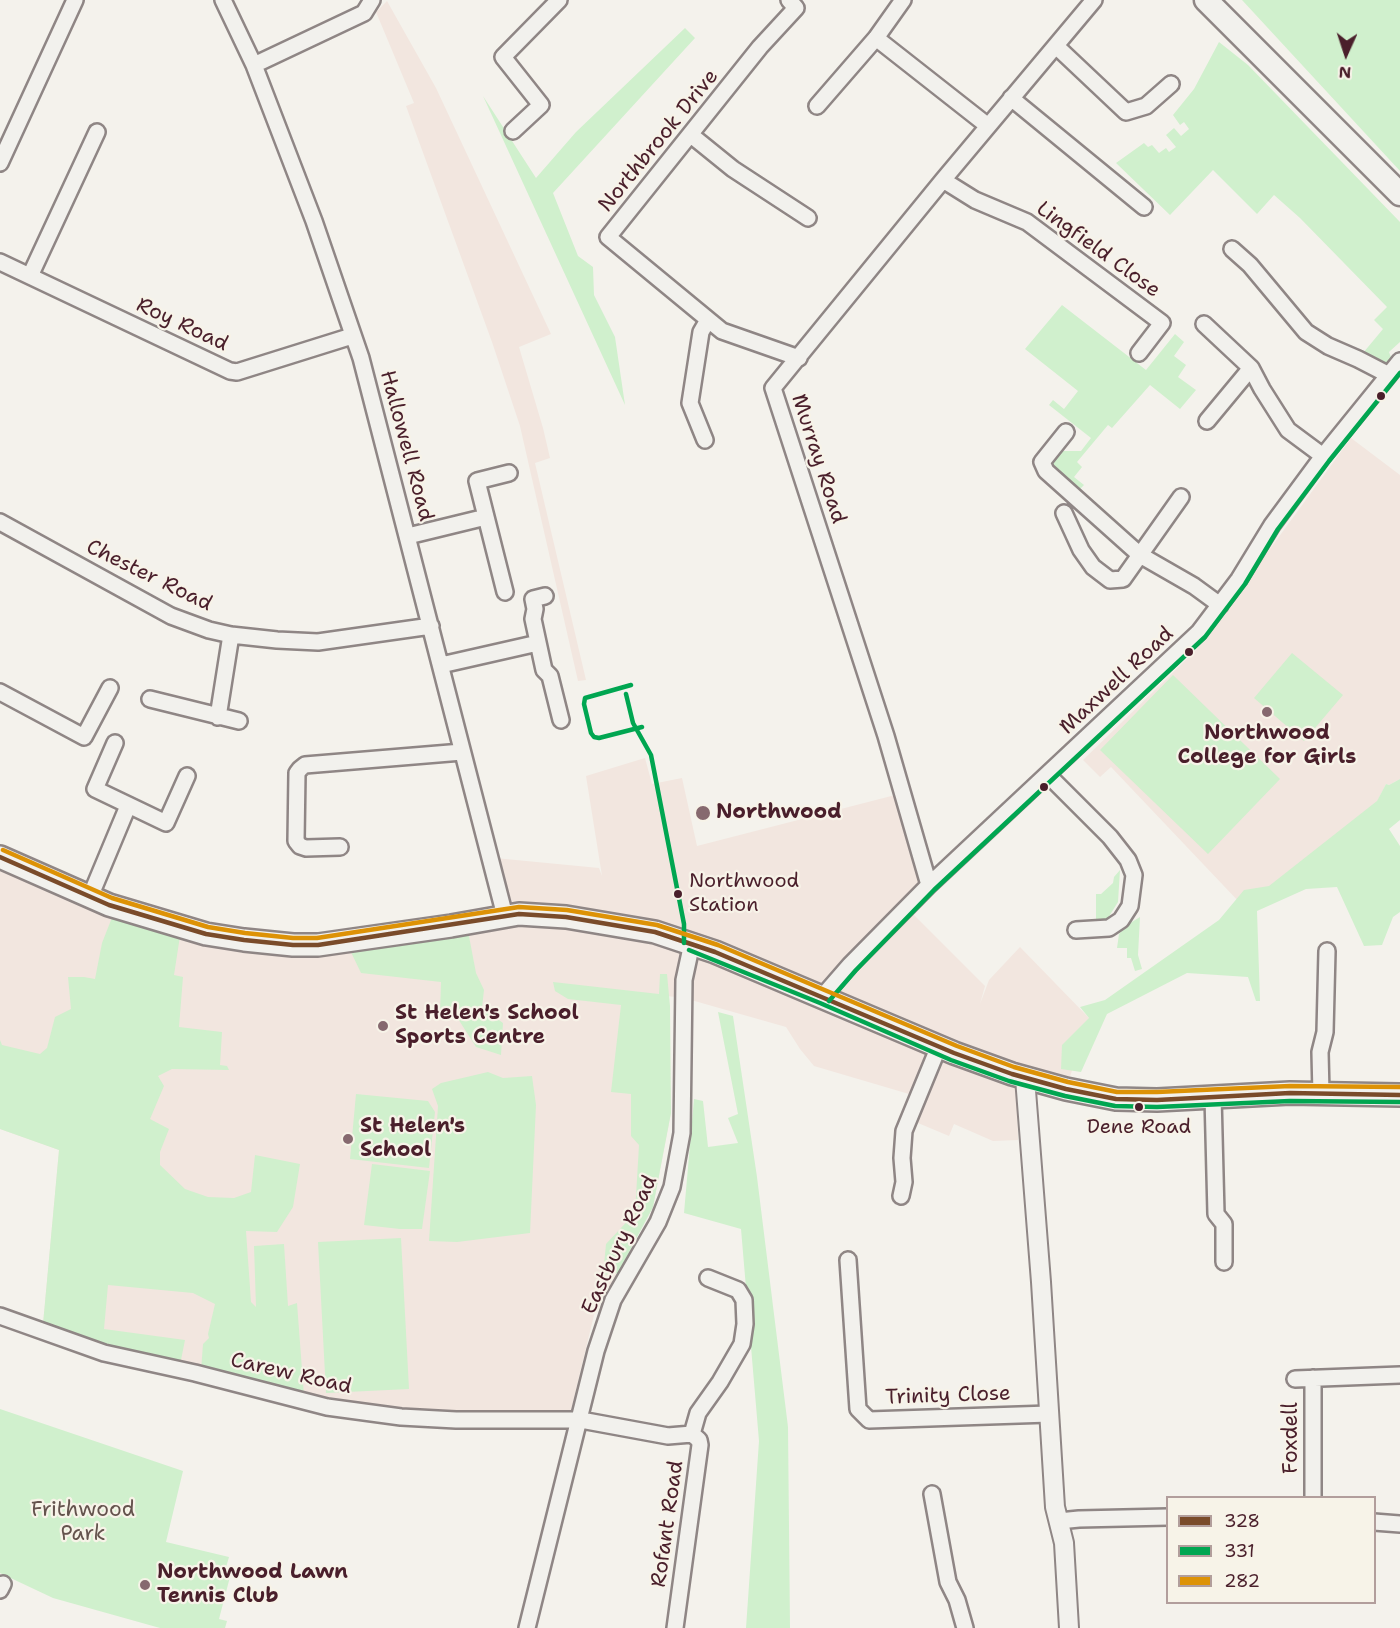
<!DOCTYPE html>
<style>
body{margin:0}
#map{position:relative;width:1400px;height:1628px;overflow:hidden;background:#f4f2ec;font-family:"Shantell Sans",sans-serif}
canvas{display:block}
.legend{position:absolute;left:1166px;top:1496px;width:210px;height:108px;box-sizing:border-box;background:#f7f3e8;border:2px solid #b29e9c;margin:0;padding:8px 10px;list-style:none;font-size:18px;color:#4a1f2b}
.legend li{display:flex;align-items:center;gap:12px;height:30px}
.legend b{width:30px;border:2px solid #b29e9c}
.north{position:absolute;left:1316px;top:24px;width:60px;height:60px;-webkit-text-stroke:4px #f7f3e8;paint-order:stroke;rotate:183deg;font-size:16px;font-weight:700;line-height:24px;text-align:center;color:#4a1f2b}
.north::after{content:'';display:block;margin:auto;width:21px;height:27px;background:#4a1f2b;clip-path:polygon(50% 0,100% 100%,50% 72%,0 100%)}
</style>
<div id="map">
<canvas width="1400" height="1628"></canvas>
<ul class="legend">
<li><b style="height:8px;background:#7a4b2a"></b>328</li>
<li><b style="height:8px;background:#00a651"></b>331</li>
<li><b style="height:8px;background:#dd9206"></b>282</li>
</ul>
<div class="north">N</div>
</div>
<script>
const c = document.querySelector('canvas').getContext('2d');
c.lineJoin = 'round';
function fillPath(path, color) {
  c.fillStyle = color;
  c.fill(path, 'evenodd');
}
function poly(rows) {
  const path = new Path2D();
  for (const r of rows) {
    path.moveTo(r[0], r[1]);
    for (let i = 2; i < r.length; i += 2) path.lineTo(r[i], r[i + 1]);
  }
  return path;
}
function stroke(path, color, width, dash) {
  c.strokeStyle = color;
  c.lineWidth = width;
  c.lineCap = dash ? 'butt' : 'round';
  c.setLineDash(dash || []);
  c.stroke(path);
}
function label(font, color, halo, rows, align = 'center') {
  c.font = font + ' "Shantell Sans",sans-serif';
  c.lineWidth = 4.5;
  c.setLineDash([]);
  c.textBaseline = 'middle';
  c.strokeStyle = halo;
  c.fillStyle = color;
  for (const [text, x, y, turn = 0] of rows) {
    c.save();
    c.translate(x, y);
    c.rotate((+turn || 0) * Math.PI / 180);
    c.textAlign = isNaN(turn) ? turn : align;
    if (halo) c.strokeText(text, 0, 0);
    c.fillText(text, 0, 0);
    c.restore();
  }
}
fillPath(poly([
 [387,1,436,88,551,334,519,347,543,428,550,458,535,463,586,680,578,681,520,426,492,342,406,106,414,103,376,12],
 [1351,438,1400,475,1400,779,1389,785,1386,784,1362,832,1241,904,1111,767,1100,777,1083,760,1197,649],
 [645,758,652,784,682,778,697,846,903,793,929,885,907,908,985,986,980,1004,989,980,1020,947,1089,1018,1066,1089,1017,1087,1018,1140,993,1141,954,1124,949,1136,918,1123,909,1094,814,1066,800,1049,786,1027,684,998,555,983,669,1000,671,1113,653,1207,594,1315,571,1410,456,1415,340,1405,201,1371,43,1324,59,1150,0,1129,0,866,218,943,500,926,495,858,599,868,602,876,586,776]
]), '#f2e6df');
fillPath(poly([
 [1242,0,1400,0,1400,171],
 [685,28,695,38,553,193,578,256,593,267,594,295,615,337,625,405,483,96,536,178,576,132],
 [1219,42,1248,65,1400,222,1400,342,1389,352,1395,368,1358,359,1383,329,1374,320,1387,307,1300,218,1274,195,1257,214,1213,170,1170,215,1116,163,1144,143,1148,147,1152,145,1159,153,1166,148,1169,152,1176,147,1166,135,1174,128,1181,136,1189,129,1184,122,1180,125,1173,115,1194,89],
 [1062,305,1146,370,1175,334,1184,342,1174,356,1186,365,1178,377,1196,390,1180,409,1150,385,1112,428,1108,425,1077,462,1082,467,1074,477,1084,485,1078,491,1052,468,1052,457,1056,451,1081,451,1091,438,1049,405,1053,400,1064,409,1078,391,1025,349],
 [1292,653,1343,695,1304,741,1254,698],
 [1173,675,1280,779,1208,854,1100,750],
 [1400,779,1400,820,1389,829,1400,846,1400,912,1393,917,1382,945,1364,946,1337,887,1306,889,1257,911,1260,1001,1256,1001,1248,977,1187,973,1107,1014,1081,1072,1061,1069,1062,1045,1089,1018,1080,1007,1105,1000,1219,920,1244,890,1269,886,1377,801,1386,784,1389,785],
 [1120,870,1118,902,1108,918,1096,925,1096,894,1101,894,1113,883,1114,877],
 [113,915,180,936,174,975,183,977,179,1027,222,1032,220,1065,227,1066,229,1070,172,1069,158,1076,164,1086,150,1119,169,1129,160,1152,160,1165,185,1189,208,1197,234,1198,251,1192,255,1155,300,1164,293,1207,277,1232,246,1231,251,1302,256,1307,254,1246,284,1244,288,1306,297,1303,304,1396,201,1371,203,1344,209,1338,208,1334,215,1304,193,1293,108,1285,104,1329,185,1340,180,1365,104,1348,43,1324,59,1150,0,1129,0,1040,2,1045,40,1054,47,1048,55,1017,71,1009,68,977,84,977,95,979,102,943],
 [1140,917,1138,955,1142,969,1135,971,1131,958,1127,958,1127,948,1117,948,1119,934,1127,925],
 [468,931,476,973,484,990,482,1008,503,1023,501,1055,476,1047,455,1014,440,1013,441,982,361,973,349,948],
 [660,974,667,974,670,1006,671,1113,653,1207,618,1273,603,1275,606,1244,635,1213,639,1145,631,1136,631,1094,611,1092,621,1005,568,999,555,991,553,982,659,994],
 [718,1012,733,1016,757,1177,788,1427,790,1628,746,1628,759,1441,741,1229,684,1213,694,1099,703,1101,708,1147,738,1143,728,1118,738,1114],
 [488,1072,503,1078,532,1076,536,1105,530,1233,457,1242,429,1241,438,1106,432,1089,441,1083],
 [356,1094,428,1101,435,1112,429,1168,350,1159],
 [372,1164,430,1171,422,1229,400,1229,364,1225],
 [401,1238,409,1389,326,1393,318,1242],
 [0,1409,183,1471,166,1542,229,1557,225,1571,231,1573,219,1619,227,1621,225,1628,160,1628,53,1598,0,1573]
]), '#d0f0cd');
const minor = poly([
 [223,0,254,65,314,221,361,358,505,916],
 [789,0,796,8,760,47,608,237,722,331,799,358],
 [876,38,988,126],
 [1056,46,1126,112,1146,106,1171,84],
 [254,65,364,13,372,0],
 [1011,98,1144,207],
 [817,106,876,38,903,0],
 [513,131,541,105,503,57,559,0],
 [691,135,733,169,808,218],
 [0,163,75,0],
 [943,180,975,200,1027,222,1162,323,1139,353],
 [1232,249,1250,265,1306,332,1328,346,1358,359,1389,375],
 [0,262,230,371,237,372,352,336],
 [30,276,97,132],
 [1204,324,1251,368,1262,389,1288,430,1323,456],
 [1207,421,1251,368],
 [1066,432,1042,462,1046,471,1140,555,1194,586,1220,605],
 [705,440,690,403,701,332,708,320],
 [1064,513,1081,550,1093,567,1110,580,1123,579,1181,497],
 [0,522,171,616,209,630,231,635,277,640,318,642,431,626],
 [408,536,486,517],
 [505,592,477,481,509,473],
 [545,596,533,599,535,609,533,619,544,670,550,676,561,720],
 [441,665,538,643],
 [0,692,84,737,110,688],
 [150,699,239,721],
 [218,717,231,635],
 [115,743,95,789,166,823,187,776],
 [1048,775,1110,837,1128,860,1134,875,1130,906,1121,920,1109,928,1076,930],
 [340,847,306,848,300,846,296,841,297,773,300,769,305,765,462,752],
 [929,885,886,736,773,388,943,180,1094,0],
 [90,897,128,806],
 [823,996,850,965,929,885,1199,632,1239,579,1272,525,1323,456,1400,361],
 [1321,1094,1320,1052,1325,1032,1327,951],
 [1213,1096,1216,1214,1224,1224,1224,1262],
 [901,1196,904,1182,902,1158,904,1131,939,1046],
 [848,1260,858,1409,869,1420,1049,1414],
 [0,1316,104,1353,195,1373,327,1407,401,1417,456,1420,581,1420,668,1436,692,1434,699,1440,700,1445,675,1628],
 [1295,1379,1400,1375],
 [692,1434,698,1413,720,1382,742,1344,745,1324,744,1300,738,1290,708,1278],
 [932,1494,948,1582,957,1600,965,1628],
 [1313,1498,1313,1378],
 [1059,1521,1079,1519,1168,1517],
 [1374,1522,1400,1524],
 [0,1590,3,1584],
 [527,1628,596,1351,613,1300,658,1222,672,1187,682,1133,684,980,692,943]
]);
const tertiary = poly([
 [1025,1078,1041,1282,1055,1507,1064,1543,1069,1628]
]);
const secondary = poly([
 [0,857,109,905,206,934,244,940,293,945,318,945,451,926,519,914,566,917,655,932,715,952,954,1053,1012,1074,1066,1089,1116,1099,1157,1100,1290,1093,1400,1095]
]);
const primary = poly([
 [1206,0,1400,194]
]);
stroke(minor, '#8f8685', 20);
stroke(tertiary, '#8f8685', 22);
stroke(secondary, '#8f8685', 26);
stroke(primary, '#8f8685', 27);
stroke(minor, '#f2f1ed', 15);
stroke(tertiary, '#f2f1ed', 18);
stroke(secondary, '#f2f1ed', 21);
stroke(primary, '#f2f1ed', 22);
stroke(poly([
 [0,857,109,905,206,934,244,940,293,945,318,945,519,914,566,917,655,932,715,952,954,1053,1012,1074,1066,1089,1116,1099,1157,1100,1290,1093,1400,1095]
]), '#7a4b2a', 4.5);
stroke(poly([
 [631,685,585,698,584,704,591,733,594,737,599,738,642,727],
 [626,694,633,723,651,755,684,924,684,943],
 [689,950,820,1003,951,1060,1009,1081,1065,1096,1115,1106,1157,1107,1290,1101,1400,1102],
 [829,1001,856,970,934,890,1205,637,1245,584,1278,529,1329,461,1400,373]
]), '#00a651', 4.5);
stroke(poly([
 [3,850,112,898,208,927,245,933,293,938,317,938,519,907,567,910,657,925,718,945,957,1046,1014,1067,1068,1082,1117,1092,1157,1092,1290,1086,1400,1087]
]), '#dd9206', 4.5);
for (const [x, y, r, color] of [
 [1381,396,5,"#4a1f2b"],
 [1189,652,5,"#4a1f2b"],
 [1267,712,6,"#86696f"],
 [1044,787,5,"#4a1f2b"],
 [703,813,8,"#86696f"],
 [678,894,5,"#4a1f2b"],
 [383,1026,6,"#86696f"],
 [1139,1107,5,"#4a1f2b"],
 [348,1139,6,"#86696f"],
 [145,1585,6,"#86696f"]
]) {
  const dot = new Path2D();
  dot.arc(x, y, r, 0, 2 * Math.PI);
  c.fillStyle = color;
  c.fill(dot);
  stroke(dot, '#f7f3e8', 2);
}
label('20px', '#4a1f2b', '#f7f3e8', [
 ["Northwood",689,882],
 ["Station",689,906],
 ["Dene Road",1139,1128,"center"]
], 'left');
label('21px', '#4a1f2b', '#f7f3e8', [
 ["Northbrook Drive",659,141,-51],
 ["Lingfield Close",1098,250,36],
 ["Roy Road",182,325,25],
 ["Hallowell Road",406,446,75],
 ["Murray Road",818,459,72],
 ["Chester Road",149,576,26],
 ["Maxwell Road",1117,681,-43],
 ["Eastbury Road",620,1245,-65],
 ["Carew Road",291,1374,13],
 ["Trinity Close",948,1396,-2],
 ["Foxdell",1292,1438,-90],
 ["Rofant Road",668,1524,-82]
]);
label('bold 21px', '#4a1f2b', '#f7f3e8', [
 ["Northwood",1267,734,"center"],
 ["College for Girls",1267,758,"center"],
 ["Northwood",716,813],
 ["St Helen's School",395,1014],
 ["Sports Centre",395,1038],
 ["St Helen's",360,1127],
 ["School",360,1151],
 ["Northwood Lawn",157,1573],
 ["Tennis Club",157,1597]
], 'left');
label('21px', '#64534d', '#f7f3e8', [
 ["Frithwood",83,1511],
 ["Park",83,1535]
]);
</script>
